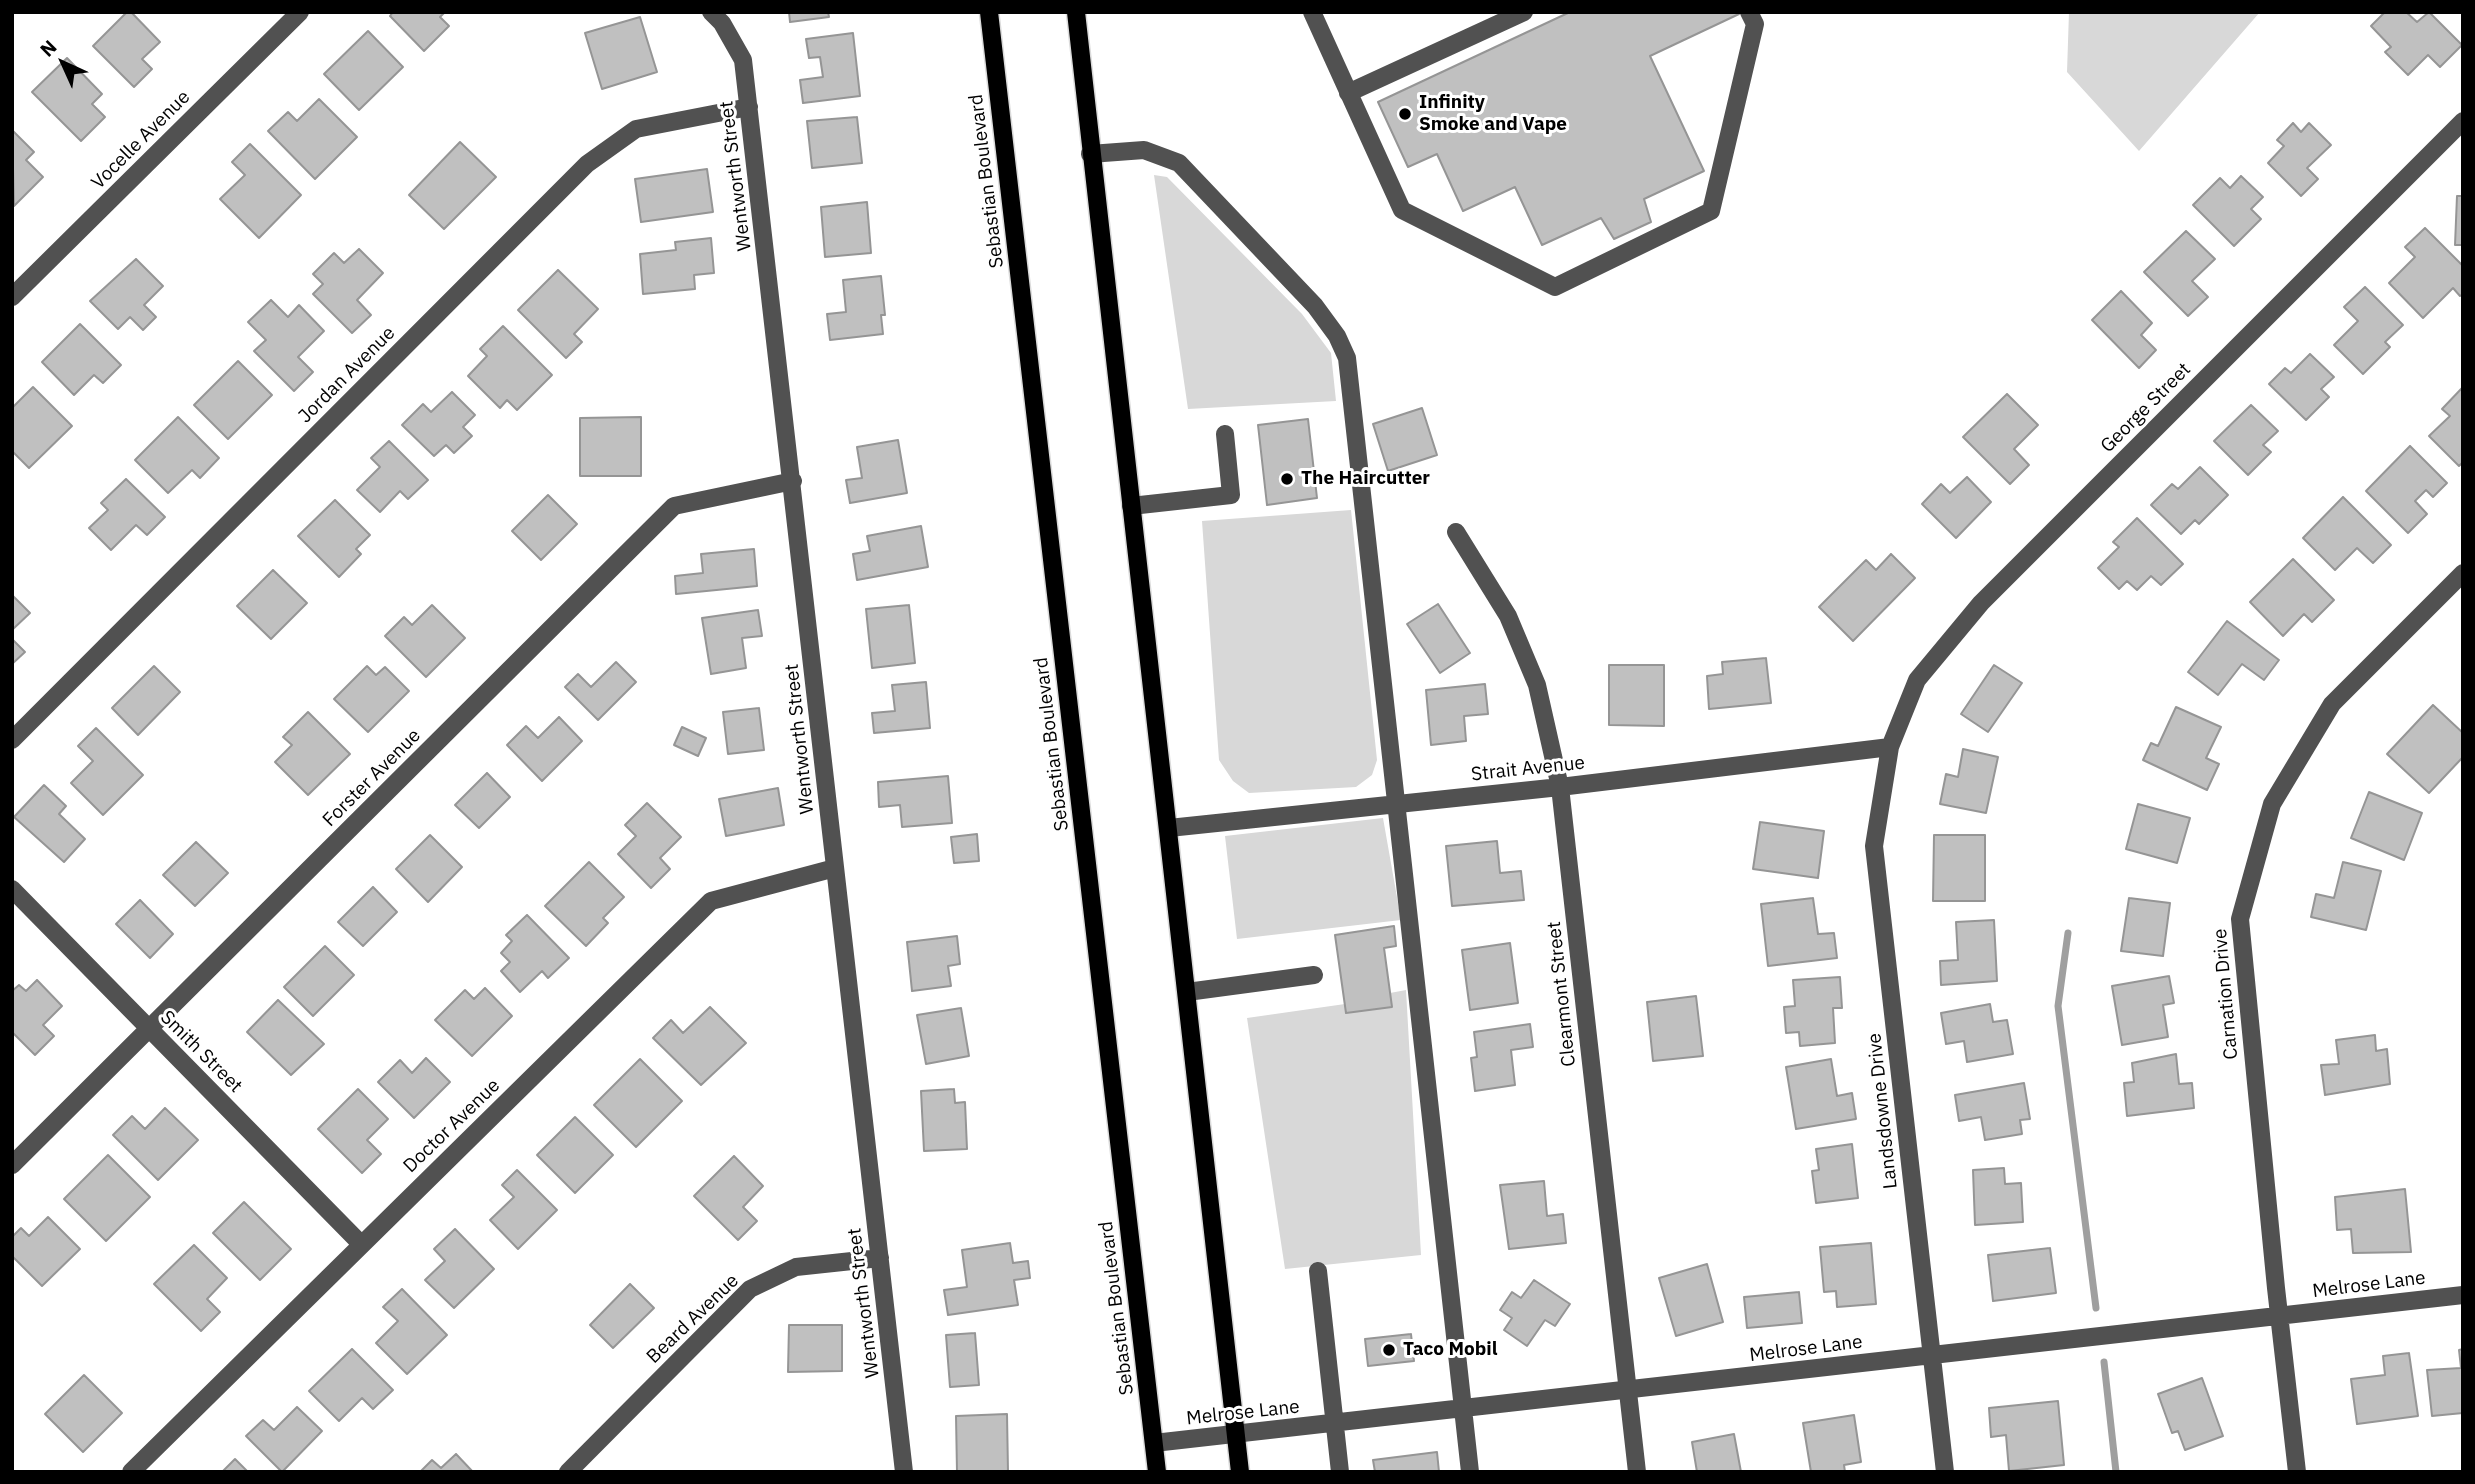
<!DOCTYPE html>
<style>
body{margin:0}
#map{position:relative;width:2475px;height:1484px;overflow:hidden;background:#fff;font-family:"IBM Plex Sans",sans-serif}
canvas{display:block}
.frame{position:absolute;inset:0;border:14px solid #000;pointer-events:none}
.north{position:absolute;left:28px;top:28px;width:70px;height:70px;-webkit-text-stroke:5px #fff;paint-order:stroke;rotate:315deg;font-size:19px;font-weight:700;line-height:28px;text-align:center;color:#000}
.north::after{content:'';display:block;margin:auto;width:24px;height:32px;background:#000;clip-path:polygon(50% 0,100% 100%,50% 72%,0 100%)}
</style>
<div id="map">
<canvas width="2475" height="1484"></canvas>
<div class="frame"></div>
<div class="north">N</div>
</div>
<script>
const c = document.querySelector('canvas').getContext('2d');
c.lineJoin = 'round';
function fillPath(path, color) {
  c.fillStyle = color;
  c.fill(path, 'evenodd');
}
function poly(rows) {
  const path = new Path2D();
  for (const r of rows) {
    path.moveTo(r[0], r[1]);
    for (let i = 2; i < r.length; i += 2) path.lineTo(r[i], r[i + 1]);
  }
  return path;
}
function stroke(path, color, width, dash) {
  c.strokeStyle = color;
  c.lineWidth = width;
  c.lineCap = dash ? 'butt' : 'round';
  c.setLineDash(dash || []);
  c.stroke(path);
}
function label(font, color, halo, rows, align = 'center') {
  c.font = font + ' "IBM Plex Sans",sans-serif';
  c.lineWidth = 6;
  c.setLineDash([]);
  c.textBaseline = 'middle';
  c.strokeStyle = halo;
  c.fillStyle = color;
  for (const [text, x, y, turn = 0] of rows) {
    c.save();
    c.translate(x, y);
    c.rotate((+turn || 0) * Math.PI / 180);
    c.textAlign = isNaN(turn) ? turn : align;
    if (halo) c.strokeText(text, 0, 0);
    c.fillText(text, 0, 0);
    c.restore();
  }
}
fillPath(poly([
 [2069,12,2260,12,2139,151,2067,72],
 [1154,175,1167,177,1302,314,1331,353,1336,401,1188,409],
 [1351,510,1377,760,1372,775,1356,787,1249,793,1233,781,1219,760,1202,521],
 [1383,818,1401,920,1237,939,1225,836],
 [1406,990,1421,1255,1285,1269,1247,1018,1345,1004,1346,1013,1391,1007,1390,993]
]), '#d8d8d8');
stroke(poly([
 [2068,933,2058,1006,2096,1308],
 [2104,1362,2116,1472]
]), '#9f9f9f', 7);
const building = poly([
 [127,12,131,12,160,42,142,59,152,69,134,87,93,46,127,12],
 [393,12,445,12,440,17,449,26,424,51,390,16,393,12],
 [789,12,828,12,829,17,790,22,789,12],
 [1570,12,1738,12,1739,14,1650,56,1704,171,1644,199,1651,222,1614,239,1601,218,1542,245,1515,187,1463,211,1437,154,1408,167,1378,102,1570,12],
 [2385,12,2406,12,2417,22,2429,12,2462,45,2440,67,2428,55,2408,75,2385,52,2391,47,2371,26,2385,12],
 [640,17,657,72,602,89,585,33,640,17],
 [368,31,403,67,359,110,324,74,368,31],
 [853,33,860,96,803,103,800,80,823,77,820,57,809,58,806,39,853,33],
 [67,58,102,94,92,104,105,117,81,141,32,92,67,58],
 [319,99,357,137,315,179,268,131,288,112,297,121,319,99],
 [857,117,862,163,812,168,807,121,857,117],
 [2293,123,2301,132,2309,123,2331,145,2307,168,2318,179,2301,196,2268,163,2284,146,2277,140,2293,123],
 [12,130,34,152,26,160,43,177,14,206,12,130],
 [460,142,496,177,444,229,409,195,460,142],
 [250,144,301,195,259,238,220,199,245,175,232,162,250,144],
 [707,169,713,212,641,222,635,179,707,169],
 [2241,176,2263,197,2251,209,2261,219,2234,246,2193,205,2220,178,2230,188,2241,176],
 [2457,196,2463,196,2463,245,2455,245,2457,196],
 [867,202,871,253,825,257,821,207,867,202],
 [2425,228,2463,266,2463,294,2460,296,2453,288,2423,318,2389,283,2415,257,2405,247,2425,228],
 [2186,231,2215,259,2192,281,2208,297,2188,316,2144,272,2186,231],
 [711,238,714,273,694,275,695,289,643,294,640,254,676,250,675,242,711,238],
 [359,249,383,273,357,300,371,315,352,333,313,294,323,284,313,274,334,253,344,263,359,249],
 [136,259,163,286,144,305,156,317,143,330,130,317,118,329,90,301,136,259],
 [558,270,598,309,574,334,582,342,566,358,518,310,558,270],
 [881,276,885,315,881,315,883,334,830,340,827,314,846,312,843,280,881,276],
 [2365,287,2403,325,2385,342,2390,347,2363,374,2334,345,2358,321,2344,307,2365,287],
 [2121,291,2152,323,2141,335,2156,350,2139,368,2092,320,2121,291],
 [271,300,288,317,299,305,324,331,298,357,313,372,294,391,254,351,266,340,248,322,271,300],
 [80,324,121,365,103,383,94,375,74,395,42,362,80,324],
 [503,326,552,375,517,410,507,400,500,408,468,376,487,356,480,349,503,326],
 [2310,354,2334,377,2321,389,2329,397,2306,420,2269,384,2285,368,2291,373,2310,354],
 [238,361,272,395,228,439,194,405,238,361],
 [33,387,72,426,29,468,12,451,12,408,33,387],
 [2462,388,2463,462,2459,466,2429,436,2450,416,2442,409,2462,388],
 [452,392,475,415,463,427,472,436,454,453,446,445,434,456,402,425,423,404,431,412,452,392],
 [2007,394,2038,425,2014,449,2029,465,2010,484,1963,437,2007,394],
 [2251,405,2278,431,2263,445,2271,452,2248,475,2214,441,2251,405],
 [1422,408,1437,455,1388,471,1373,424,1422,408],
 [178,417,219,458,200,478,192,470,168,493,135,460,178,417],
 [641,417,641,476,580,476,580,418,641,417],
 [1308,419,1317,498,1267,505,1258,425,1308,419],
 [898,440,907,493,850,503,846,480,862,478,857,447,898,440],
 [389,441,428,480,408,499,400,491,380,512,357,490,380,467,371,458,389,441],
 [2410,446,2447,483,2433,497,2426,490,2415,501,2427,514,2408,533,2366,491,2410,446],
 [2200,467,2228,495,2199,524,2195,520,2181,534,2151,505,2172,484,2178,489,2200,467],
 [1967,477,1991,502,1956,538,1922,504,1941,484,1950,493,1967,477],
 [126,479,165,517,147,535,136,525,111,550,89,528,108,510,101,503,126,479],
 [548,495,577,524,541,560,512,531,548,495],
 [2343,497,2391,545,2373,563,2357,548,2335,570,2303,538,2343,497],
 [335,500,370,535,356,549,361,554,339,577,298,536,335,500],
 [2137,518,2183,564,2161,585,2151,576,2137,590,2127,581,2119,589,2098,568,2119,547,2113,542,2137,518],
 [921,526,928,567,857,580,853,554,870,551,867,536,921,526],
 [754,549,757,586,676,594,675,576,703,573,701,554,754,549],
 [1891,554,1915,578,1853,641,1819,607,1866,560,1876,570,1891,554],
 [2293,559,2334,600,2312,622,2304,614,2283,636,2250,602,2293,559],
 [273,570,307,603,271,639,237,606,273,570],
 [12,595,30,613,12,630,12,595],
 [1438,604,1470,653,1440,673,1407,624,1438,604],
 [432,605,465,638,426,677,385,636,404,617,412,625,432,605],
 [909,605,915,663,872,668,866,609,909,605],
 [758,610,762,636,742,638,746,668,711,674,702,618,758,610],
 [2227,621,2279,660,2264,680,2242,664,2218,695,2188,672,2227,621],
 [12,639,25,652,12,664,12,639],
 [1766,658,1771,703,1709,709,1707,676,1723,674,1722,662,1766,658],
 [616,662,636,682,598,720,565,687,578,674,591,687,616,662],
 [1609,665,1664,665,1664,726,1609,725,1609,665],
 [1994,665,2022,683,1988,732,1961,714,1994,665],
 [154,666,180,692,138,735,112,708,154,666],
 [367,666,376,675,385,667,409,691,368,732,334,699,367,666],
 [926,682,930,728,874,733,872,713,895,711,892,685,926,682],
 [1485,684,1488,714,1464,716,1466,741,1431,745,1426,690,1485,684],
 [2433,705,2463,733,2463,757,2429,793,2387,754,2433,705],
 [2176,707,2221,727,2206,758,2219,764,2207,790,2143,760,2151,743,2158,746,2176,707],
 [759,708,764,750,728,754,723,712,759,708],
 [308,712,350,754,308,795,275,762,292,745,283,737,308,712],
 [559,717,582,741,542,781,507,745,526,726,538,738,559,717],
 [682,727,706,738,698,756,674,745,682,727],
 [96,728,143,775,103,815,71,783,93,761,78,746,96,728],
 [1963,749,1998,757,1986,813,1940,804,1946,774,1958,777,1963,749],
 [487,773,510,797,479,828,455,805,487,773],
 [948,776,952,823,902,827,900,805,879,807,878,782,948,776],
 [44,785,66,806,59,814,85,839,64,862,14,817,44,785],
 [778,788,784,825,726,836,719,799,778,788],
 [2369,792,2422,813,2404,860,2351,838,2369,792],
 [647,803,681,837,660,858,670,869,651,888,618,854,636,836,625,825,647,803],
 [2138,804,2190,818,2177,863,2126,849,2138,804],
 [1760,822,1824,831,1818,878,1753,869,1760,822],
 [977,834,979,861,954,863,951,837,977,834],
 [430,835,462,867,428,902,396,869,430,835],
 [1934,835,1985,835,1985,901,1933,901,1934,835],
 [1497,841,1500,873,1521,871,1524,900,1452,906,1446,846,1497,841],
 [196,842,228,873,195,906,163,875,196,842],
 [589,862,624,897,603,918,608,923,586,946,545,906,589,862],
 [2343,862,2381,871,2366,930,2311,917,2316,894,2334,898,2343,862],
 [373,887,397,912,363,946,338,922,373,887],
 [1813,898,1818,934,1834,933,1837,958,1768,966,1761,904,1813,898],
 [2129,898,2170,903,2163,956,2121,951,2129,898],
 [140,900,173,934,150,958,116,924,140,900],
 [527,915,569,958,548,978,542,971,520,992,501,971,510,962,501,953,512,941,506,935,527,915],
 [1994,920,1997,981,1941,985,1940,961,1958,960,1956,922,1994,920],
 [1394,926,1396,946,1384,948,1392,1007,1346,1013,1335,935,1394,926],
 [957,936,960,964,948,966,951,986,912,991,907,942,957,936],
 [1510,943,1518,1003,1470,1010,1462,950,1510,943],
 [325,946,354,975,313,1016,284,987,325,946],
 [2169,976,2174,1003,2163,1005,2168,1037,2122,1045,2112,986,2169,976],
 [1840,977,1842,1008,1833,1008,1835,1043,1800,1046,1799,1032,1786,1033,1784,1007,1795,1006,1793,980,1840,977],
 [37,980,62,1006,43,1025,54,1036,35,1055,12,1032,12,991,19,985,26,991,37,980],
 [485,988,512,1016,472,1056,435,1020,465,990,474,999,485,988],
 [1696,996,1703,1056,1653,1061,1647,1002,1696,996],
 [278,1000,324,1044,291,1075,247,1032,278,1000],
 [1990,1004,1993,1022,2007,1020,2013,1054,1967,1062,1964,1041,1946,1044,1941,1013,1990,1004],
 [710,1007,746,1043,701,1085,653,1038,671,1020,683,1033,710,1007],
 [961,1008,969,1056,926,1064,917,1015,961,1008],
 [1530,1024,1533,1047,1511,1050,1515,1085,1475,1091,1471,1058,1477,1057,1474,1032,1530,1024],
 [2375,1035,2376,1051,2387,1049,2390,1084,2325,1095,2321,1065,2339,1064,2336,1040,2375,1035],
 [2176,1054,2179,1084,2192,1083,2194,1108,2127,1116,2124,1083,2134,1082,2132,1063,2176,1054],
 [426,1058,450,1082,414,1118,378,1082,400,1060,412,1073,426,1058],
 [640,1059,682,1101,636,1147,594,1105,640,1059],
 [1831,1059,1837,1096,1852,1093,1856,1119,1796,1129,1786,1067,1831,1059],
 [2024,1083,2030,1119,2020,1120,2022,1134,1985,1140,1981,1117,1959,1121,1955,1095,2024,1083],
 [358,1089,388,1119,367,1140,381,1154,362,1173,318,1129,358,1089],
 [954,1089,955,1103,965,1102,967,1149,924,1151,921,1091,954,1089],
 [165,1108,198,1140,158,1180,113,1135,132,1116,145,1129,165,1108],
 [575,1117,613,1155,575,1193,537,1155,575,1117],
 [1852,1144,1858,1198,1816,1203,1812,1171,1819,1170,1816,1149,1852,1144],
 [108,1155,150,1197,106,1241,64,1199,108,1155],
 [734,1156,763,1186,743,1207,757,1221,738,1240,694,1196,734,1156],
 [2004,1168,2005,1184,2021,1183,2023,1222,1975,1225,1973,1170,2004,1168],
 [517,1170,557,1210,518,1249,490,1220,514,1197,502,1185,517,1170],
 [1544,1181,1547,1216,1563,1214,1566,1243,1509,1249,1500,1185,1544,1181],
 [2405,1189,2411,1252,2353,1253,2351,1229,2337,1230,2335,1197,2405,1189],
 [244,1202,291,1249,260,1280,213,1233,244,1202],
 [48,1217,80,1249,42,1286,12,1256,12,1237,21,1228,29,1236,48,1217],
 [455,1229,494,1269,454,1308,425,1280,445,1261,434,1249,455,1229],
 [1010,1243,1013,1263,1028,1261,1030,1278,1014,1280,1018,1305,948,1315,944,1290,967,1287,962,1250,1010,1243],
 [1871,1243,1876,1304,1837,1307,1836,1291,1824,1292,1820,1247,1871,1243],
 [194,1245,227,1278,207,1299,220,1312,201,1331,154,1284,194,1245],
 [2050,1248,2056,1293,1993,1301,1988,1255,2050,1248],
 [1707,1264,1723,1322,1676,1336,1659,1278,1707,1264],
 [1534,1280,1570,1304,1555,1326,1545,1320,1527,1346,1504,1330,1512,1318,1500,1310,1512,1292,1521,1298,1534,1280],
 [630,1284,654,1308,613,1348,590,1325,630,1284],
 [402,1289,447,1335,407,1374,376,1343,398,1321,383,1307,402,1289],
 [1799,1292,1802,1323,1747,1328,1744,1297,1799,1292],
 [789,1325,842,1325,842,1371,788,1372,789,1325],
 [975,1333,979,1385,950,1387,946,1335,975,1333],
 [1411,1334,1414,1361,1368,1366,1365,1339,1411,1334],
 [352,1349,393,1390,373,1409,362,1398,339,1421,309,1391,352,1349],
 [2463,1349,2463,1413,2432,1416,2427,1370,2461,1368,2459,1350,2463,1349],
 [2409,1353,2418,1416,2357,1424,2351,1379,2385,1375,2383,1356,2409,1353],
 [84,1375,122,1413,83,1452,45,1414,84,1375],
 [2202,1378,2223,1436,2185,1450,2178,1431,2172,1433,2158,1394,2202,1378],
 [2058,1401,2064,1465,2009,1471,2006,1435,1991,1437,1989,1408,2058,1401],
 [297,1407,322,1431,282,1472,246,1436,263,1420,274,1430,297,1407],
 [1007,1414,1008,1472,957,1472,956,1416,1007,1414],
 [1854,1415,1861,1462,1844,1465,1845,1472,1811,1472,1803,1423,1854,1415],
 [1734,1434,1741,1472,1697,1472,1692,1442,1734,1434],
 [1437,1452,1439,1472,1375,1472,1373,1460,1437,1452],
 [456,1454,473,1472,420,1472,432,1460,441,1468,456,1454],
 [235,1459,248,1472,222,1472,235,1459]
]);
fillPath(building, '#c0c0c0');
stroke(building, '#959595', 2);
const major = poly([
 [989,12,1157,1472],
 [1076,12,1240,1472]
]);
stroke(major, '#dbdbdb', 21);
stroke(poly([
 [711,12,722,23,743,60,904,1472],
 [1312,12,1402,210,1555,287,1711,211,1755,24,1749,12],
 [1348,93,1524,12],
 [1090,154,1144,150,1179,163,1315,306,1337,336,1347,358,1470,1472],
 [12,297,300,12],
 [1131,506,1231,495,1225,434],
 [1456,532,1508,616,1537,685,1560,787,1637,1472],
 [12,740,587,164,636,129,749,107],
 [1169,828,1560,787,1890,747],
 [12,889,361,1244],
 [1187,992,1314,975],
 [12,1165,674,506,793,481],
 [1318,1271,1340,1472],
 [1154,1443,2463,1295],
 [131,1472,711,901,835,868],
 [568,1472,750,1289,796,1267,880,1258],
 [1945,1472,1874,846,1890,747,1917,680,1981,603,2463,121],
 [2297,1472,2276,1288,2240,919,2272,804,2332,704,2463,573]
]), '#515151', 18);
stroke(major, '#000', 18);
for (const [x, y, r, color] of [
 [1405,114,7,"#000"],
 [1287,479,7,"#000"],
 [1389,1350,7,"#000"]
]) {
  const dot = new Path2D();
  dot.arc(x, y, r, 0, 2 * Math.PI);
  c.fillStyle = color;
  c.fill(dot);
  stroke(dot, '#fff', 2.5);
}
label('bold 19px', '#000', '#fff', [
 ["Infinity",1419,103],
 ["Smoke and Vape",1419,125],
 ["The Haircutter",1301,479],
 ["Taco Mobil",1403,1350]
], 'left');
label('19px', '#000', '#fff', [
 ["Vocelle Avenue",141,140,-45],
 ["Wentworth Street",736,176,-97],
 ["Sebastian Boulevard",987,181,-97],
 ["Jordan Avenue",347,375,-45],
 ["George Street",2146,408,-45],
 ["Wentworth Street",800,739,-96],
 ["Sebastian Boulevard",1052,744,-97],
 ["Strait Avenue",1528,769,-6],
 ["Forster Avenue",372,778,-45],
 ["Clearmont Street",1562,994,-96],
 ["Carnation Drive",2226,994,-95],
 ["Smith Street",201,1052,45],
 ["Landsdowne Drive",1883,1111,-96],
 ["Doctor Avenue",452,1126,-44],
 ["Melrose Lane",2369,1285,-7],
 ["Wentworth Street",864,1303,-97],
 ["Sebastian Boulevard",1117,1308,-97],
 ["Beard Avenue",693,1319,-44],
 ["Melrose Lane",1806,1349,-7],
 ["Melrose Lane",1243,1413,-6]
]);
</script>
